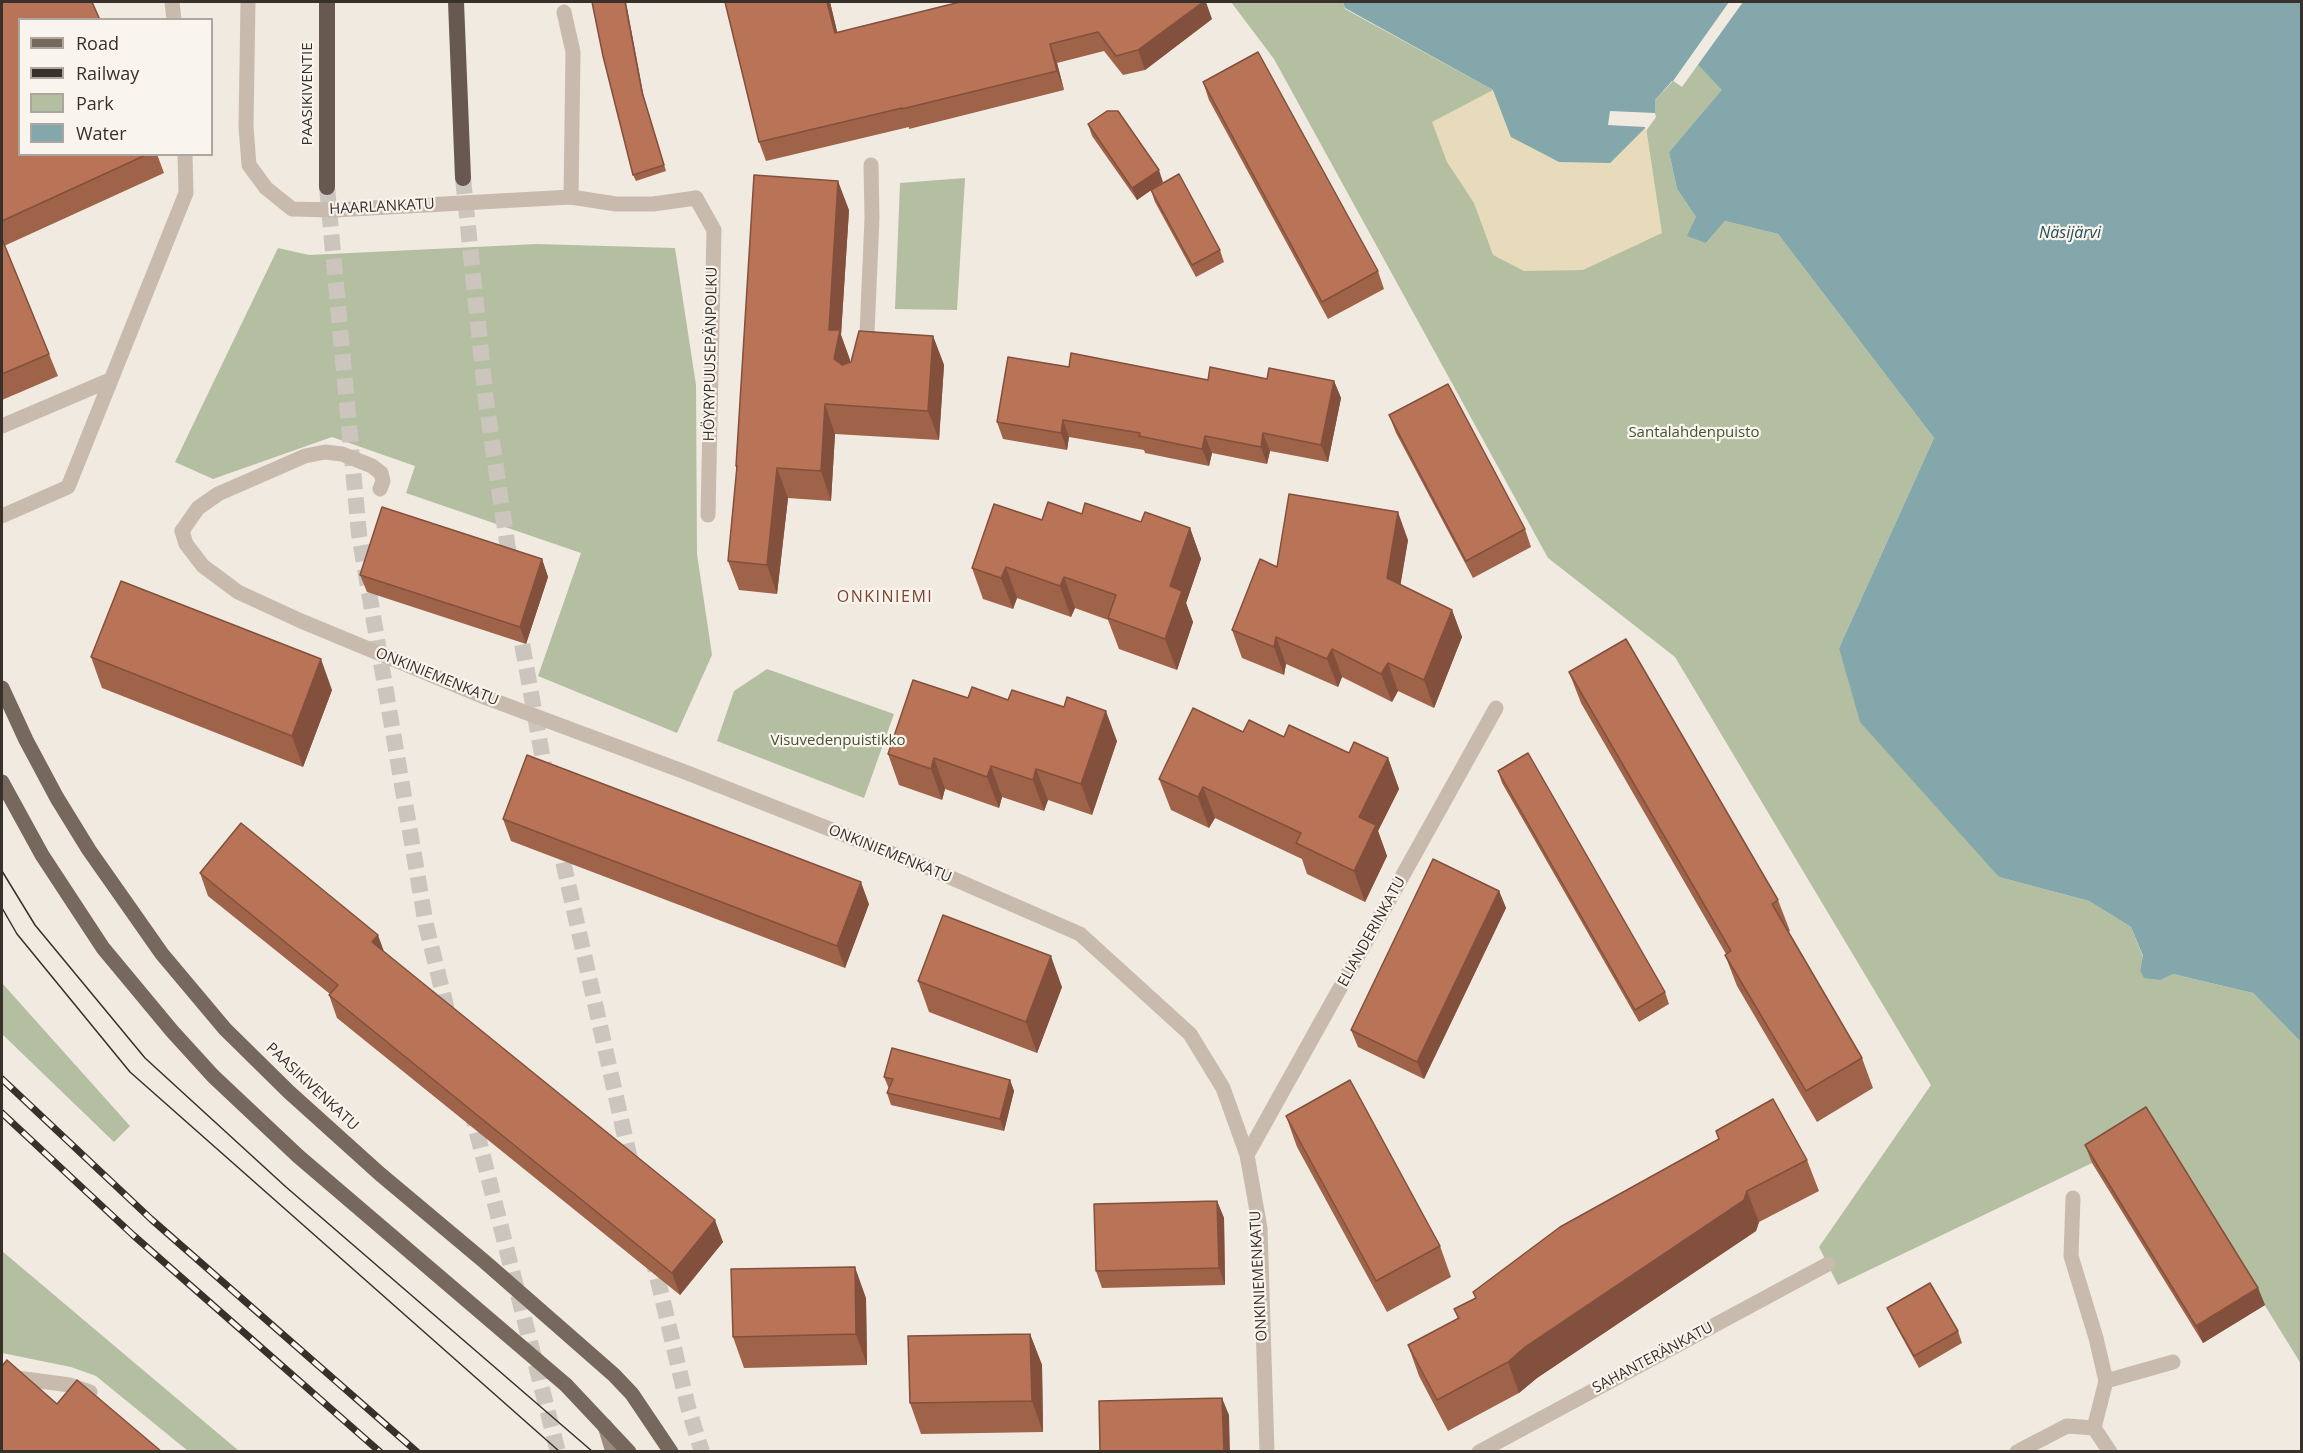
<!DOCTYPE html>
<meta charset="utf-8">
<style>
body{margin:0}
#map{position:relative;width:2303px;height:1453px;overflow:hidden;background:#f1eae1;font-family:"Open Sans",sans-serif}
canvas{display:block}
.frame{position:absolute;inset:0;border:3px solid #37302b;pointer-events:none}
.legend{position:absolute;left:18px;top:18px;width:195px;height:138px;box-sizing:border-box;background:#f9f4ed;border:2px solid #aba69f;margin:0;padding:8px 10px;list-style:none;font-size:18px;color:#37302b}
.legend li{display:flex;align-items:center;gap:12px;height:30px}
.legend b{width:30px;border:2px solid #aba69f}
</style>
<div id="map">
<canvas width="2303" height="1453"></canvas>
<div class="frame"></div>
<ul class="legend">
<li><b style="height:8px;background:#77685e"></b>Road</li>
<li><b style="height:8px;background:#37302b"></b>Railway</li>
<li><b style="height:16px;background:#b4bfa2"></b>Park</li>
<li><b style="height:16px;background:#83a7ab"></b>Water</li>
</ul>
</div>
<script>
const c = document.querySelector('canvas').getContext('2d');
c.lineJoin = 'round';
function fillPath(path, color) {
  c.fillStyle = color;
  c.fill(path, 'evenodd');
}
function poly(rows) {
  const path = new Path2D();
  for (const r of rows) {
    path.moveTo(r[0], r[1]);
    for (let i = 2; i < r.length; i += 2) path.lineTo(r[i], r[i + 1]);
  }
  return path;
}
function stroke(path, color, width, dash) {
  c.strokeStyle = color;
  c.lineWidth = width;
  c.lineCap = dash ? 'butt' : 'round';
  c.setLineDash(dash || []);
  c.stroke(path);
}
function label(font, color, halo, rows, align = 'center') {
  c.font = font + ' "Open Sans",sans-serif';
  c.lineWidth = 4.5;
  c.setLineDash([]);
  c.textBaseline = 'middle';
  c.strokeStyle = halo;
  c.fillStyle = color;
  for (const [text, x, y, turn = 0] of rows) {
    c.save();
    c.translate(x, y);
    c.rotate((+turn || 0) * Math.PI / 180);
    c.textAlign = isNaN(turn) ? turn : align;
    if (halo) c.strokeText(text, 0, 0);
    c.fillText(text, 0, 0);
    c.restore();
  }
}
fillPath(poly([
 [1231,2,1343,2,1345,9,1493,90,1655,113,1655,100,1673,81,1682,87,1698,65,1723,90,1669,152,1677,189,1696,217,1706,243,1725,221,1778,234,1934,438,1839,648,1999,877,2089,901,2131,927,2143,957,2140,970,2161,980,2173,974,2253,993,2301,1042,2301,1364,2153,1124,2092,1163,1838,1285,1819,1247,1931,1085,1675,657,1548,558,1274,59],
 [965,178,957,310,895,309,900,183],
 [537,244,675,248,696,385,697,554,712,655,677,733,538,676,581,553,406,493,415,466,332,437,213,479,175,462,278,248,309,255],
 [767,669,894,714,864,798,717,741,734,691],
 [2,983,130,1126,114,1142,2,1034],
 [2,1251,239,1451,188,1451,96,1376,71,1367,2,1353]
]), '#b4bfa2');
fillPath(poly([
 [1493,90,1511,137,1610,163,1646,127,1662,233,1583,270,1524,271,1493,255,1474,203,1447,162,1432,122]
]), '#e8dbbb');
fillPath(poly([
 [1343,2,2301,2,2301,1042,2253,993,2173,974,2161,980,2144,978,2140,970,2143,956,2131,927,2089,901,1999,877,1860,722,1839,648,1934,438,1778,234,1725,221,1706,243,1687,236,1696,217,1677,189,1669,152,1722,90,1698,65,1682,87,1672,81,1655,100,1655,113,1646,127,1610,163,1559,162,1511,137,1493,90,1345,8]
]), '#83a7ab');
fillPath(poly([
 [1729,2,1743,2,1682,87,1673,81],
 [1610,111,1655,113,1656,117,1646,131,1645,127,1608,125]
]), '#f1eae1');
stroke(poly([
 [463,178,486,401,511,569],
 [327,187,359,534,426,925,450,1022],
 [518,621,547,782],
 [558,839,632,1168],
 [471,1109,558,1452],
 [652,1255,688,1407,702,1452]
]), '#ccc5bd', 16, [16, 8]);
stroke(poly([
 [172,2,174,20],
 [564,12,573,52,571,197],
 [696,198,714,230,708,515],
 [862,350,867,333,872,218,871,165],
 [2,426,110,380],
 [2,516,68,487,186,193,185,154],
 [182,531,198,508,218,494,305,456,325,452,342,454,372,466,381,473,383,481,380,489],
 [2073,1198,2071,1256,2096,1338,2106,1381,2094,1428,2110,1452],
 [2106,1381,2173,1362],
 [2017,1452,2067,1426,2094,1428]
]), '#c8bbae', 15);
stroke(poly([
 [248,2,246,127,249,165,266,188,292,209,335,210,571,197,616,204,653,204,696,198],
 [182,531,186,544,203,566,238,592,301,621,487,698,685,772,931,869,1080,934,1190,1034,1223,1088,1247,1155,1260,1228,1267,1452],
 [1247,1155,1496,708],
 [2,1376,70,1385,90,1392],
 [1479,1452,1828,1264]
]), '#c8bbae', 15);
stroke(poly([
 [605,1426,613,1452]
]), '#9c8b7f', 15);
stroke(poly([
 [2,688,26,740,57,798,89,850,162,954,225,1029,289,1092,380,1174,485,1262,614,1375,632,1394,671,1452],
 [2,782,42,855,103,948,172,1031,213,1076,298,1156,566,1385,629,1452]
]), '#77685e', 15);
stroke(poly([
 [456,2,463,178],
 [327,187,327,2]
]), '#675950', 16);
stroke(poly([
 [2,871,35,925,145,1058,286,1187,593,1452],
 [2,908,17,934,130,1072,560,1452]
]), '#37302b', 1.5);
const rail = poly([
 [2,1079,151,1219,417,1452],
 [2,1113,133,1235,380,1452]
]);
stroke(rail, '#37302b', 7);
stroke(rail, '#f9f4ed', 4.5, [14]);
fillPath(poly([
 [2,2,20,154,157,154,164,173,4,246,49,354,58,376,2,400],
 [725,2,830,2,837,32,1212,19,1145,70,1123,75,1104,51,1057,63,1064,90,909,129,909,127,766,161,759,142],
 [1203,82,1378,271,1384,289,1328,319,1209,100],
 [644,98,666,171,636,181,633,175],
 [1088,124,1163,182,1152,189,1220,250,1224,262,1196,277,1155,202,1151,190,1137,200,1092,136],
 [849,210,841,335,850,360,850,362,933,336,944,365,939,440,835,434,831,501,788,498,777,594,739,590,728,561,737,470,736,466],
 [1069,367,1208,380,1267,379,1334,381,1341,398,1328,462,1270,451,1267,464,1212,453,1209,466,1145,453,1144,450,1069,437,1067,450,1003,439,997,422],
 [1389,415,1525,529,1531,547,1473,578,1396,433],
 [1082,514,1141,522,1190,528,1201,559,1186,603,1193,622,1177,670,1119,649,1108,620,1075,608,1071,617,1017,598,1013,609,983,599,972,568],
 [1408,540,1400,585,1452,610,1462,637,1434,708,1398,691,1392,702,1342,677,1338,687,1286,664,1284,675,1242,658,1232,630,1277,567],
 [542,559,548,577,526,644,367,592,360,575],
 [91,657,332,690,303,767,102,688],
 [1569,672,1778,900,1790,931,1788,932,1862,1058,1873,1088,1817,1122,1737,986,1725,955,1726,954,1581,703],
 [968,698,1117,741,1092,815,1048,800,1044,811,1002,797,999,808,945,789,942,800,899,785,888,754],
 [1243,732,1284,737,1349,753,1388,758,1399,789,1378,831,1387,856,1365,902,1307,874,1302,859,1215,818,1209,828,1171,810,1159,779],
 [1498,771,1665,992,1669,1004,1639,1022,1502,783],
 [503,819,869,904,845,968,511,841],
 [200,873,385,952,723,1242,680,1295,337,1018,329,995,330,994,208,896],
 [1499,891,1506,908,1424,1079,1358,1047,1351,1030],
 [918,981,1062,987,1037,1053,929,1012],
 [884,1077,1010,1080,1014,1091,1004,1131,891,1105,887,1093,889,1089],
 [1286,1116,1440,1246,1451,1277,1387,1312,1297,1147],
 [1716,1131,1807,1160,1819,1191,1759,1222,1756,1231,1537,1378,1519,1393,1448,1431,1419,1376,1408,1345,1458,1319,1454,1309,1476,1298,1719,1140],
 [2085,1145,2258,1288,2265,1305,2203,1343,2092,1163],
 [1217,1201,1224,1218,1225,1285,1102,1288,1096,1271],
 [866,1298,867,1365,744,1368,733,1337],
 [1887,1308,1958,1331,1962,1343,1919,1368,1892,1319],
 [1030,1334,1042,1365,1043,1432,921,1434,910,1403]
]), '#9f634a');
fillPath(poly([
 [625,2,626,2,644,98,666,171,642,92],
 [827,2,830,2,842,52,835,33],
 [1203,2,1206,2,1212,19,1145,70,1138,50],
 [1050,44,1057,63,1064,90,1057,71],
 [1159,170,1163,182,1137,200,1132,188],
 [838,181,849,210,841,335,850,360,845,388,834,359,829,330],
 [933,336,944,365,939,440,928,411],
 [1334,381,1341,398,1328,462,1321,445],
 [825,404,835,434,831,501,821,471],
 [1063,420,1069,437,1067,450,1061,433],
 [1263,433,1270,451,1267,464,1261,447],
 [1205,436,1212,453,1209,466,1202,449],
 [777,468,788,498,777,594,767,565],
 [1398,512,1408,540,1397,606,1387,578],
 [1190,528,1201,559,1186,603,1193,622,1177,670,1165,639,1170,586],
 [542,559,548,577,526,644,520,627],
 [1006,567,1017,598,1013,609,1001,578],
 [1064,577,1075,608,1071,617,1060,586],
 [1452,610,1462,637,1434,708,1424,680],
 [1276,637,1286,664,1284,675,1274,647],
 [1332,649,1342,677,1338,687,1327,659],
 [321,659,332,690,303,767,292,736],
 [1388,663,1398,691,1392,702,1381,674],
 [1106,711,1117,741,1092,815,1081,784],
 [934,758,945,789,942,800,931,769],
 [1388,758,1399,789,1378,831,1387,856,1365,902,1354,871,1359,817],
 [991,766,1002,797,999,808,987,777],
 [1036,769,1048,800,1044,811,1033,780],
 [1203,787,1215,818,1209,828,1198,797],
 [861,882,869,904,845,968,837,946],
 [1499,891,1506,908,1424,1079,1417,1062],
 [378,935,386,957,372,942],
 [1051,956,1062,987,1037,1053,1026,1022],
 [1010,1080,1014,1091,1004,1131,1000,1119],
 [1747,1191,1759,1222,1756,1231,1537,1378,1519,1393,1508,1362,1525,1347],
 [1217,1201,1224,1218,1225,1285,1219,1268],
 [715,1220,723,1242,680,1295,672,1273],
 [855,1267,866,1298,867,1365,856,1334],
 [2258,1288,2265,1305,2203,1343,2196,1326],
 [1030,1334,1042,1365,1043,1432,1032,1401],
 [1222,1398,1229,1415,1230,1452,1224,1452]
]), '#82503c');
const building = poly([
 [2,2,92,2,100,20,20,20,20,154,148,154,2,221,2,2],
 [592,2,625,2,642,92,664,165,633,175,603,56,592,2],
 [725,2,827,2,835,33,960,2,1203,2,1138,50,1116,56,1098,32,1050,44,1057,71,902,109,902,108,759,142,725,2],
 [1258,52,1378,271,1322,302,1203,82,1258,52],
 [1107,111,1118,111,1159,170,1132,188,1088,124,1107,111],
 [1179,174,1220,250,1192,265,1151,190,1179,174],
 [754,175,838,181,829,330,840,330,834,359,842,365,851,362,859,331,933,336,928,411,825,404,821,471,777,468,767,565,728,561,737,466,736,466,754,175],
 [2,239,49,354,2,374,2,239],
 [1071,353,1208,380,1210,367,1267,379,1269,368,1334,381,1321,445,1263,433,1261,447,1205,436,1202,449,1139,436,1140,433,1063,420,1061,433,997,422,1008,357,1069,367,1071,353],
 [1448,384,1525,529,1466,561,1389,415,1448,384],
 [1289,494,1398,512,1387,578,1452,610,1424,680,1388,663,1381,674,1332,649,1327,659,1276,637,1274,647,1232,630,1260,559,1277,567,1289,494],
 [1048,502,1082,514,1085,503,1141,522,1145,512,1190,528,1170,586,1182,591,1165,639,1108,618,1116,595,1064,577,1060,586,1006,567,1001,578,972,568,994,504,1042,520,1048,502],
 [382,507,542,559,520,627,360,575,382,507],
 [121,581,321,659,292,736,91,657,121,581],
 [1626,639,1778,900,1772,904,1862,1058,1806,1091,1725,955,1731,951,1569,672,1626,639],
 [913,680,968,698,972,687,1008,700,1012,690,1064,707,1067,697,1106,711,1081,784,1036,769,1033,780,991,766,987,777,934,758,931,769,888,754,913,680],
 [1193,708,1243,732,1249,720,1284,737,1289,725,1349,753,1354,742,1388,758,1359,817,1376,825,1354,871,1296,843,1301,833,1203,787,1198,797,1159,779,1193,708],
 [1528,753,1665,992,1635,1010,1498,771,1528,753],
 [527,755,861,882,837,946,503,819,527,755],
 [241,823,378,935,372,942,715,1220,672,1273,329,995,338,985,200,873,241,823],
 [1433,859,1499,891,1417,1062,1351,1030,1433,859],
 [943,915,1051,956,1026,1022,918,981,943,915],
 [892,1048,1010,1080,1000,1119,887,1093,893,1079,884,1077,892,1048],
 [1350,1080,1440,1246,1376,1281,1286,1116,1350,1080],
 [1773,1099,1807,1160,1747,1191,1744,1200,1525,1347,1508,1362,1437,1400,1408,1345,1459,1318,1454,1309,1476,1298,1473,1292,1560,1227,1719,1139,1716,1131,1773,1099],
 [2146,1107,2258,1288,2196,1326,2085,1145,2146,1107],
 [1217,1201,1219,1268,1096,1271,1094,1204,1217,1201],
 [855,1267,856,1334,733,1337,731,1269,855,1267],
 [1930,1283,1958,1331,1914,1356,1887,1308,1930,1283],
 [1030,1334,1032,1401,910,1403,908,1336,1030,1334],
 [7,1360,57,1404,77,1380,162,1452,2,1452,2,1366,7,1360],
 [1222,1398,1224,1452,1100,1452,1099,1401,1222,1398]
]);
fillPath(building, '#b97356');
stroke(building, '#82503c', 1.5);
label('15px', '#37302b', '#f9f4ed', [
 ["PAASIKIVENTIE",308,94,-90],
 ["HAARLANKATU",382,207,-3],
 ["HÖYRYPUUSEPÄNPOLKU",711,354,-89],
 ["ONKINIEMENKATU",437,677,22],
 ["ONKINIEMENKATU",890,854,22],
 ["ELIANDERINKATU",1372,932,-61],
 ["PAASIKIVENKATU",312,1087,43],
 ["ONKINIEMENKATU",1259,1276,-93],
 ["SAHANTERÄNKATU",1653,1358,-28]
]);
label('15px', '#455332', '#f9f4ed', [
 ["Santalahdenpuisto",1694,433],
 ["Visuvedenpuistikko",838,741]
]);
label('italic 16px', '#254f55', '#f9f4ed', [
 ["Näsijärvi",2070,233]
]);
c.letterSpacing = '1.5px';
label('16px', '#7e442d', '#f9f4ed', [
 ["ONKINIEMI",885,597]
]);
c.letterSpacing = '0px';
</script>
